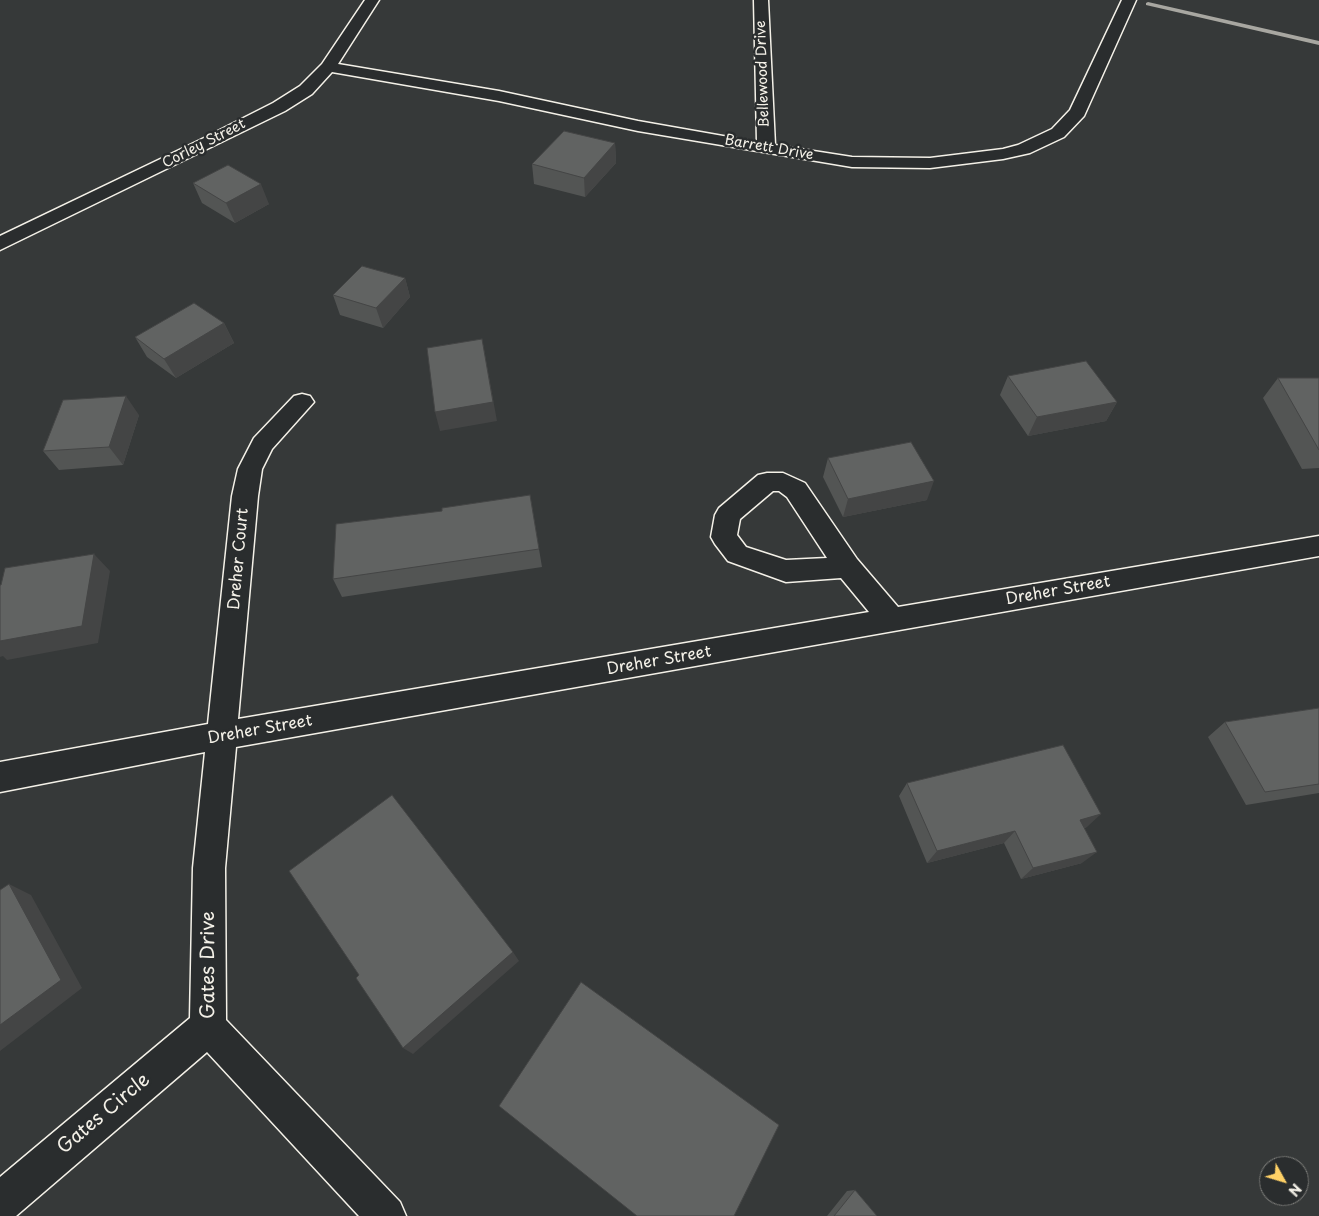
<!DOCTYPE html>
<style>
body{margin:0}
#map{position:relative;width:1319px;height:1216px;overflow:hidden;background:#363939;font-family:"Playpen Sans",sans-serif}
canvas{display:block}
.north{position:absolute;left:1259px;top:1156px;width:50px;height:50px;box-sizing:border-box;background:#2a2d2e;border:1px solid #7b7b78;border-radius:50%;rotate:129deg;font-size:14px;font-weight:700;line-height:20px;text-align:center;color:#f4f1e8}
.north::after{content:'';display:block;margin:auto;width:18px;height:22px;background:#ffd166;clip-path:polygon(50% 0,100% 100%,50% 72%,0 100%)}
</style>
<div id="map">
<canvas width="1319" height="1216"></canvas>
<div class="north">N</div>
</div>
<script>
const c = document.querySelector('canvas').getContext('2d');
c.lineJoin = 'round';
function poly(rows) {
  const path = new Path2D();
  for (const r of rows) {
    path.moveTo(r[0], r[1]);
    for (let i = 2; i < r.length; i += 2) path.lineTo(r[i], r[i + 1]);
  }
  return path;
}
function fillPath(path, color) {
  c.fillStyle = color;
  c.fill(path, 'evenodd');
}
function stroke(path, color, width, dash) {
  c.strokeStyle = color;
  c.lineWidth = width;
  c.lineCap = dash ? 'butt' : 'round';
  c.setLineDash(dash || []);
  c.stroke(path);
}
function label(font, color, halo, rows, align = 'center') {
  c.font = font + ' "Playpen Sans",sans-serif';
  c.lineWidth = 5;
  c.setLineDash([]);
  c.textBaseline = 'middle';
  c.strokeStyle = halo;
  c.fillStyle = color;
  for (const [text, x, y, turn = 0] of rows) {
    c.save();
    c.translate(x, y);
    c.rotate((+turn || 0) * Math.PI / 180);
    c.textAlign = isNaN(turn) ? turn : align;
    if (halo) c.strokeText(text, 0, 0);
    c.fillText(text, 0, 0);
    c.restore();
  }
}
fillPath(poly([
 [1148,2,1319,41,1319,45,1146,5,1146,3,1148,2]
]), '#a8a7a1');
const minor = poly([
 [365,0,379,0,338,64,499,91,638,121,757,142,754,0,768,0,775,145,852,157,930,158,1003,149,1018,145,1052,129,1070,110,1122,0,1136,0,1084,116,1064,137,1030,153,1003,159,930,168,852,167,638,131,499,101,332,72,312,94,285,111,0,250,0,236,200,140,273,103,300,86,322,64,365,0],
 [302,394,310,396,314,402,272,449,262,469,258,496,238,719,869,612,841,578,786,582,728,561,715,544,711,537,715,515,719,508,758,475,767,473,783,473,805,483,857,559,898,607,1319,536,1319,556,236,747,225,868,226,1020,400,1202,406,1216,359,1216,207,1052,16,1216,0,1216,0,1177,190,1018,193,868,205,752,0,792,0,762,208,724,232,496,238,469,254,438,294,396,302,394],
 [773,491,779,491,787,497,827,558,786,560,746,547,737,535,740,519,773,491]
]);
stroke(minor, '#f4f1e8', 3);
fillPath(minor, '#2a2d2e');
fillPath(poly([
 [615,143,616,163,585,197,534,184,532,164],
 [193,183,269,204,235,223,202,203],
 [405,278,410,297,383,328,340,315,333,295],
 [224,323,234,343,176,378,147,357,135,337],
 [1008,376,1117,402,1106,421,1028,436,1000,395],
 [1278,378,1319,378,1319,468,1302,469,1263,398],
 [139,415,123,465,59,470,43,451],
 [828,458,927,500,843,517,823,477],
 [530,495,542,567,342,597,333,579],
 [1319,708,1319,793,1246,805,1208,737,1225,722],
 [907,783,1087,827,1084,828,1082,863,1021,879,1004,843,927,863,899,796],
 [855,1190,877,1216,827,1216,847,1191]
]), '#535554');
fillPath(poly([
 [615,143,616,163,585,197,584,178],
 [261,184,269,204,235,223,226,203],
 [405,278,410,297,383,328,376,308],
 [224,323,234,343,176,378,164,359],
 [482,339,497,421,440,431,435,412],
 [126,396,139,415,123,465,109,447],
 [1117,402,1106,421,1028,436,1037,417],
 [934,481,927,500,843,517,848,499],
 [94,554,110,571,98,643,7,660,3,656,0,657,0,641],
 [1101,814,1087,827,1066,832,1080,820],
 [1015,831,1004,843,927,863,937,851],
 [1097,852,1082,863,1021,879,1033,868],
 [9,884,31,895,82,988,0,1051,0,1025],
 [513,952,519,961,413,1054,403,1048]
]), '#444545');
const building = poly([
 [564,131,615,143,584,178,532,164,564,131],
 [228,165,261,184,226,203,193,183,228,165],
 [362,266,405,278,376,308,333,295,362,266],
 [194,303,224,323,164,359,135,337,194,303],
 [482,339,493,402,435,412,427,348,482,339],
 [1086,361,1117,402,1037,417,1008,376,1086,361],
 [1278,378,1319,378,1319,450,1278,378],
 [126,396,109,447,43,451,63,400,126,396],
 [911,442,934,481,848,499,828,458,911,442],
 [530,495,539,549,333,579,336,524,442,511,442,508,530,495],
 [94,554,82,626,0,641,0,585,1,585,5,568,94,554],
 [1319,708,1319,784,1265,792,1225,722,1319,708],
 [1063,745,1101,814,1080,820,1097,852,1033,868,1015,831,937,851,907,783,1063,745],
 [392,795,513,952,403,1048,356,978,359,975,289,871,392,795],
 [9,884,61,980,0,1025,0,890,9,884],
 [581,982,779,1125,734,1216,637,1216,499,1106,581,982],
 [855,1190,877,1216,834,1216,855,1190]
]);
fillPath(building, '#616362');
stroke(building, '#444545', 1);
label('14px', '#f4f1e8', '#2a2d2e', [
 ["Bellewood Drive",763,74,-92],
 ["Corley Street",204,144,-27],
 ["Barrett Drive",769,148,10]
]);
label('16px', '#f4f1e8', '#2a2d2e', [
 ["Dreher Court",239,559,-85],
 ["Dreher Street",1058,591,-10],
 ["Dreher Street",659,661,-10],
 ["Dreher Street",260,730,-10]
]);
label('19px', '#f4f1e8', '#2a2d2e', [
 ["Gates Drive",209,965,-90],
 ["Gates Circle",104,1114,-40]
]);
</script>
